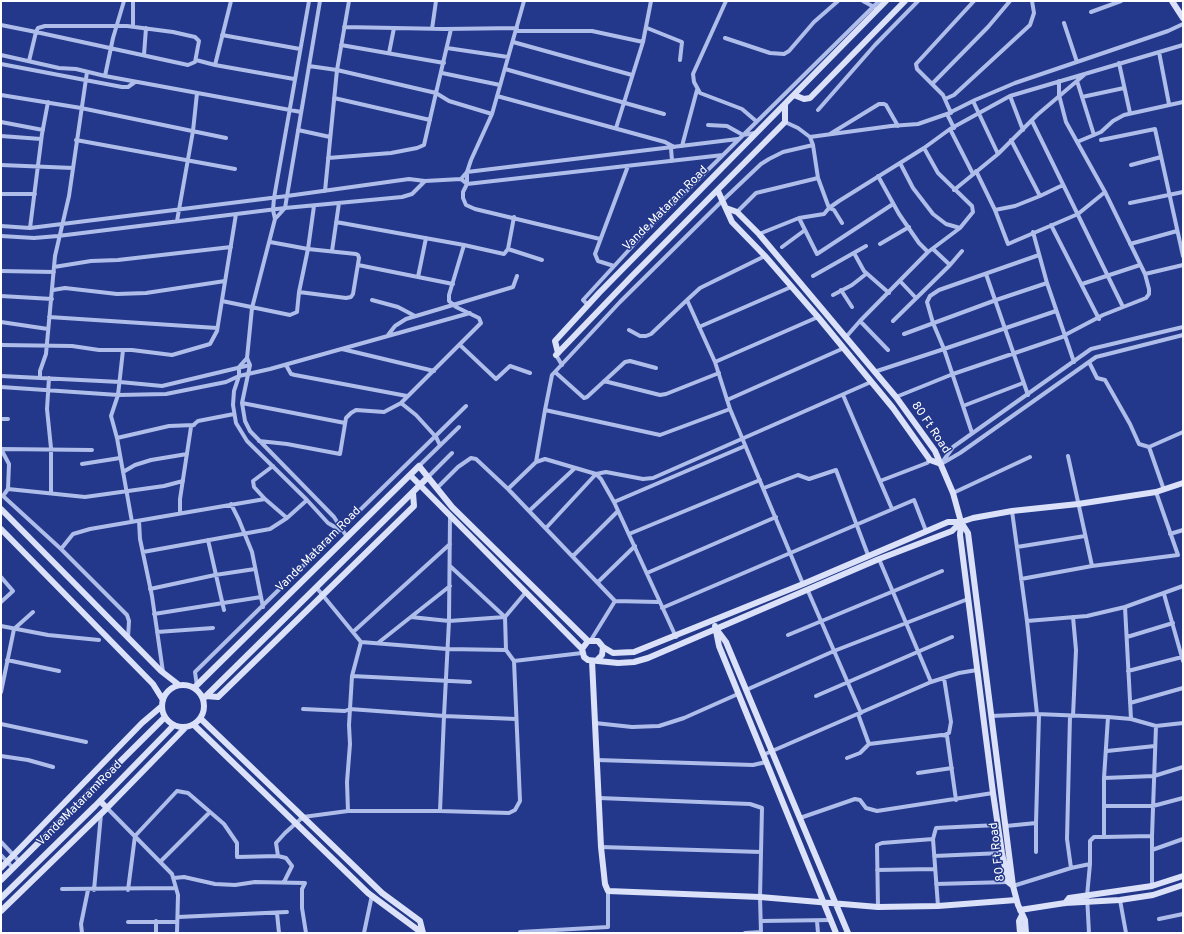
<!DOCTYPE html>
<style>
body{margin:0}
#map{position:relative;width:1184px;height:934px;overflow:hidden;background:#23388a;font-family:Overpass,sans-serif}
canvas{display:block}
.frame{position:absolute;inset:0;border:2px solid #fff;pointer-events:none}
</style>
<div id="map">
<canvas width="1184" height="934"></canvas>
<div class="frame"></div>
</div>
<script>
const c = document.querySelector('canvas').getContext('2d');
c.lineJoin = 'round';
function poly(rows) {
  const path = new Path2D();
  for (const r of rows) {
    if (r.length === 3) {
      path.moveTo(r[0] + r[2], r[1]);
      path.arc(r[0], r[1], r[2], 0, 2 * Math.PI);
      continue;
    }
    path.moveTo(r[0], r[1]);
    for (let i = 2; i < r.length; i += 2) path.lineTo(r[i], r[i + 1]);
  }
  return path;
}
function stroke(path, color, width, dash) {
  c.strokeStyle = color;
  c.lineWidth = width;
  c.lineCap = dash ? 'butt' : 'round';
  c.setLineDash(dash || []);
  c.stroke(path);
}
function label(font, color, halo, rows, align = 'center') {
  c.font = font + ' Overpass,sans-serif';
  c.lineWidth = 3;
  c.setLineDash([]);
  c.textBaseline = 'middle';
  c.strokeStyle = halo;
  c.fillStyle = color;
  for (const [text, x, y, turn = 0] of rows) {
    c.save();
    c.translate(x, y);
    c.rotate((+turn || 0) * Math.PI / 180);
    c.textAlign = isNaN(turn) ? turn : align;
    if (halo) c.strokeText(text, 0, 0);
    c.fillText(text, 0, 0);
    c.restore();
  }
}
stroke(poly([
 [309,1,274,198,273,210,275,219,252,308,247,358,250,365,242,403,245,421,250,431,334,517,347,537],
 [524,1,492,114,471,160,467,172,467,184,463,192,463,198,466,205,475,209,600,239],
 [726,1,693,74,694,82,700,93,742,109,756,121],
 [863,1,874,7],
 [1091,12,1121,1],
 [1064,23,1077,62],
 [1,25,36,32,38,28,45,26,127,26,173,32,195,37,199,41,195,62,188,65,36,32,29,61],
 [133,26,133,1],
 [344,27,445,29,517,28],
 [647,28,682,42,680,60],
 [432,29,436,1],
 [517,31,592,31,643,42],
 [222,35,300,49],
 [725,38,770,53,784,54,789,51,814,22,838,1],
 [513,42,632,75],
 [341,45,444,63],
 [447,48,508,57],
 [1159,52,1169,104],
 [389,53,394,28],
 [1,55,59,68,76,69,105,76,301,112],
 [144,55,146,28],
 [196,60,215,65,231,1],
 [1119,63,1130,113],
 [1,64,122,87,128,87,135,82],
 [215,65,294,79],
 [309,66,337,70,436,93,451,29],
 [505,69,664,114],
 [442,73,500,85],
 [105,76,113,38,124,1],
 [1059,81,1059,95,1066,122,1105,192,1145,274,1149,289,1149,294,1146,298,1103,315,1065,335],
 [1077,81,1094,135],
 [932,84,988,27,1010,1],
 [1,95,81,108,226,138],
 [497,96,665,142,674,147],
 [1010,96,1023,130],
 [1082,97,1124,88],
 [334,98,430,120],
 [945,99,954,95,1030,25,1034,13,1032,1],
 [973,101,998,154],
 [818,110,875,45,918,1],
 [951,113,943,95,917,69,916,64,974,1],
 [947,114,975,100,1015,83,1168,31,1183,24],
 [1032,121,1123,307],
 [1,122,43,130],
 [785,122,798,128,810,137,813,145,818,178,829,208,834,210,842,223],
 [708,125,727,126,743,135,755,133],
 [616,128,643,42,651,1],
 [950,129,973,174],
 [298,130,330,137],
 [830,134,879,104,884,104,886,105,898,126],
 [1,136,41,139],
 [810,137,891,126,918,124,947,114,954,128],
 [76,140,235,169],
 [1011,140,1040,196,1063,185],
 [1101,140,1155,129,1183,256],
 [1077,142,1101,132,1113,121,1124,115,1183,102],
 [682,146,697,90],
 [671,148,672,161],
 [328,158,391,153,417,148,424,145,436,93,449,101,492,114],
 [900,163,913,188,933,214,946,224,960,228],
 [1,165,73,168],
 [1131,165,1161,157],
 [976,171,995,210,1008,244,1078,214,1105,192],
 [878,176,899,214,919,243,928,252],
 [461,179,467,184,723,155],
 [954,190,998,154,1037,115,1084,75],
 [325,191,337,70,349,1],
 [1,194,35,194],
 [1130,203,1183,192],
 [995,210,1015,206,1040,196],
 [737,212,756,193,818,178],
 [799,218,817,254,893,204],
 [275,219,285,208,320,1],
 [177,221,193,131,197,93],
 [336,222,464,245],
 [1051,225,1099,319],
 [1,226,30,228,287,196,409,179,425,181,461,179,467,172,738,139],
 [30,228,42,134,48,102],
 [1033,232,1047,283,1074,362],
 [759,234,799,218,824,214,829,208,839,201,924,148,950,129,1010,96,1183,45],
 [1,236,34,238,58,236,285,208,402,197,412,194,425,181],
 [270,242,308,249,356,254,358,255,359,258,353,294,351,297,346,298,299,292,308,249,314,206],
 [880,244,909,227],
 [1130,244,1177,231],
 [782,247,805,230],
 [508,249,542,260],
 [933,249,950,265],
 [332,251,339,203],
 [854,253,864,271,889,293],
 [1039,255,939,290,930,296,927,302,933,323,944,349,1056,311],
 [765,256,700,288,687,300,715,362,730,409,803,584],
 [358,265,453,284],
 [614,266,598,261,595,254,628,166],
 [54,267,91,261,118,260,231,247],
 [1,271,54,272],
 [986,274,1028,395],
 [1145,274,1183,265],
 [813,276,866,246],
 [418,277,426,238],
 [900,281,916,298],
 [1082,284,1140,265],
 [53,290,65,288,117,294,146,293,225,281],
 [841,290,852,307],
 [833,295,852,285,866,274],
 [1,296,52,299],
 [372,300,398,307,415,316],
 [222,301,290,315,297,312,299,292],
 [588,305,583,300,649,228,879,1],
 [49,317,217,328],
 [893,321,950,265,962,251],
 [1,322,48,329],
 [699,327,791,287],
 [629,330,640,336,646,336,651,334,687,300],
 [904,334,996,300,1047,283],
 [388,335,395,326,406,319,513,287,517,276],
 [846,337,860,321],
 [1,345,72,346,99,350,132,350,172,355,210,344,217,331,236,214],
 [460,345,496,379,510,366,530,373],
 [342,349,434,371],
 [888,350,860,321,928,252,960,228,973,212,972,206,938,173,924,148],
 [556,355,562,365],
 [247,358,239,367,239,376,234,391,233,405,236,423,247,441,307,500,328,523,340,530],
 [715,362,818,317],
 [1089,362,1097,378,1105,380,1130,424,1139,444,1149,447],
 [286,365,291,374,295,375,407,396],
 [555,372,584,398,587,397,625,362,630,361,656,368],
 [874,372,944,349,972,433],
 [1,376,120,382,162,386,250,365],
 [40,378,40,371,46,354,55,256,69,196,87,72],
 [49,378,47,409,51,448,51,492],
 [604,381,660,395,666,394,719,373],
 [1,387,118,395,166,394,226,382,239,376,270,369,470,313],
 [843,395,892,509],
 [896,397,953,374,1065,336],
 [727,400,844,348],
 [242,403,345,423],
 [401,403,416,415,436,437,440,445],
 [963,406,1023,383],
 [545,410,552,375,620,302,722,201,761,164,769,159,783,152,813,145],
 [1,419,8,419],
 [117,438,111,416,118,395,123,350],
 [259,441,287,444,340,454,346,418,351,413,356,410,384,412,401,403,481,323,479,318,456,307,449,301,449,295,464,245,504,254,508,249,514,217],
 [1,449,9,464,8,489,3,496,61,549,73,534,90,529,265,499,254,487,253,481,273,466],
 [1,449,92,450],
 [1068,456,1092,566],
 [536,462,545,410,660,435,730,409],
 [82,464,120,458],
 [941,464,953,447,1091,349,1183,327],
 [941,464,960,453,1096,357,1183,335],
 [419,466,459,427],
 [123,472,135,465,151,460,187,454],
 [428,477,452,453],
 [880,481,927,463,930,460],
 [437,488,458,467,471,458,476,459,508,489,615,601,591,640],
 [764,488,798,475,809,479,836,470,868,555],
 [8,489,85,497,164,486,183,481],
 [508,489,536,462,545,459,596,474,601,479,614,502,676,637],
 [1164,490,1149,447,1183,432],
 [953,493,1030,457],
 [265,499,287,518],
 [614,502,745,446],
 [231,504,239,520,252,552,263,607],
 [529,511,575,468],
 [1012,511,1027,621,1037,714],
 [180,513,180,499,191,427,198,421,234,414],
 [139,521,140,539,152,596,163,672],
 [132,522,117,438,169,426,194,425],
 [546,528,596,474,606,472,643,479,653,478,871,382],
 [629,534,760,480],
 [1170,534,1183,530],
 [208,540,224,610],
 [1017,547,1085,536],
 [61,549,127,615,129,621,128,638],
 [143,552,270,529,287,518,307,500],
 [573,556,617,512],
 [879,559,931,682],
 [450,566,505,617],
 [647,573,776,517],
 [215,575,255,569],
 [1,577,13,591,1,602],
 [1021,579,1092,566,1178,555,1156,492],
 [598,582,635,546],
 [316,587,361,642,447,649,506,650],
 [150,589,215,575],
 [808,591,861,713],
 [1164,594,1183,661],
 [615,601,658,602],
 [1125,607,1131,719],
 [662,608,914,500,926,531],
 [154,614,261,597],
 [411,617,449,621,505,617],
 [1073,617,1076,650,1073,716],
 [1027,621,1087,616,1125,607,1183,586],
 [1,626,48,635,99,640],
 [157,632,213,628],
 [353,632,450,544],
 [788,635,942,571],
 [1127,637,1173,623],
 [378,643,450,586],
 [7,660,59,671],
 [514,661,582,653],
 [1128,671,1182,657],
 [352,676,470,682],
 [944,678,951,722,949,733,944,735],
 [197,686,195,672,466,406],
 [746,690,834,651,968,599],
 [1,692,14,629,33,612],
 [816,696,952,637],
 [1130,703,1183,688],
 [303,709,345,711,350,709,444,716,449,621,450,517],
 [858,714,869,744,942,735,947,736,956,800],
 [991,716,1037,714,1108,717,1131,719,1156,726,1183,723],
 [1108,717,1104,778,1104,837,1152,836],
 [595,723,632,727,659,726,684,718,738,694],
 [1,724,86,742],
 [1107,751,1155,746],
 [763,755,931,682,959,673,977,670],
 [1,756,28,760,53,767],
 [847,758,860,753,869,744],
 [597,760,753,765,766,762],
 [918,773,952,768],
 [1104,778,1154,776,1183,767],
 [599,798,750,804,762,808,760,897,761,933],
 [1104,806,1153,806,1183,798],
 [107,808,172,874,178,895,177,933],
 [348,811,347,782,350,744,349,725,352,676,361,642],
 [440,811,444,716,516,719],
 [800,818,855,799,860,800,866,808,877,811,993,793],
 [1036,823,1036,852],
 [1006,826,1036,823,1039,715],
 [1,842,20,862],
 [601,847,761,852],
 [1152,850,1183,839],
 [1,855,13,868],
 [278,856,286,858,292,866,284,882],
 [934,856,1002,853],
 [161,861,210,812],
 [1090,864,1090,841,1094,837,1104,837],
 [1071,868,1090,864,1087,896,1089,933],
 [877,870,934,869],
 [174,878,184,877,215,884,235,885,255,882,305,883,302,889,302,908,306,933],
 [936,884,1008,882],
 [1013,886,1071,868,1067,839,1070,716],
 [1152,886,1152,836,1156,726],
 [62,889,176,888],
 [94,890,101,814],
 [128,890,135,836,177,791,188,793,224,824,237,843,237,857,278,856,276,843,285,833,303,817,348,811,440,811,509,813,515,810,520,801,514,661,506,650,505,617,526,592],
 [1120,900,1126,933],
 [938,906,933,839,936,828,998,825],
 [878,907,877,845,882,843,933,839],
 [277,913,279,933],
 [178,917,287,912],
 [1159,919,1183,914],
 [156,921,156,933],
 [761,921,831,920],
 [817,921,818,933],
 [128,922,177,922],
 [520,932,608,927,608,891],
 [82,933,81,924,88,890],
 [364,933,372,895],
 [745,933,761,932]
]), '#afbdea', 4);
stroke(poly([
 [1172,1,1183,18],
 [794,95,804,99,810,98,905,1],
 [718,191,732,222,765,256,818,317,893,408,930,460,941,464],
 [726,208,737,212,759,234,896,397,935,451,953,493,961,522,968,533,1013,886,1018,905,1025,920,1026,933],
 [558,353,555,341,599,293,886,1],
 [556,355,632,276,785,122,785,104],
 [410,475,582,649],
 [1,509,161,671,179,685],
 [961,522,960,535,993,793,1002,853,1008,882,1013,886],
 [1,529,153,684,163,700],
 [715,626,719,646,836,933],
 [717,630,726,642,848,933],
 [603,647,613,653,634,652,803,584,948,522,961,522,973,518,1012,511,1078,504,1156,492,1183,483],
 [597,660,602,655,603,647,598,641,588,641,582,649,584,657,588,660,618,663,634,662,648,658,879,559,952,531,961,522],
 [592,661,601,847,605,884,608,891,760,897,878,907,938,906,1016,900],
 [183,706,21],
 [194,688,419,466,452,507,588,641],
 [206,696,218,697,329,589,414,506,413,493],
 [203,699,428,477],
 [201,719,382,893,420,921,423,933],
 [194,725,368,893,422,933],
 [107,808,185,728],
 [1,868,142,723,162,706],
 [1,880,165,717],
 [1,898,95,806,174,725],
 [1065,903,1069,898,1152,886,1183,876],
 [1020,910,1065,903,1120,900,1153,895,1183,885],
 [1,911,107,808,100,801],
 [1020,933,1019,921,1022,915]
]), '#dae1f8', 6);
label('12px', '#fff', '#23388a', [
 ["Vande Mataram Road",666,209,-45],
 ["80 Ft Road",930,428,56],
 ["Vande Mataram Road",319,550,-45],
 ["Vande Mataram Road",80,804,-45],
 ["80 Ft Road",998,852,-97]
]);
</script>
